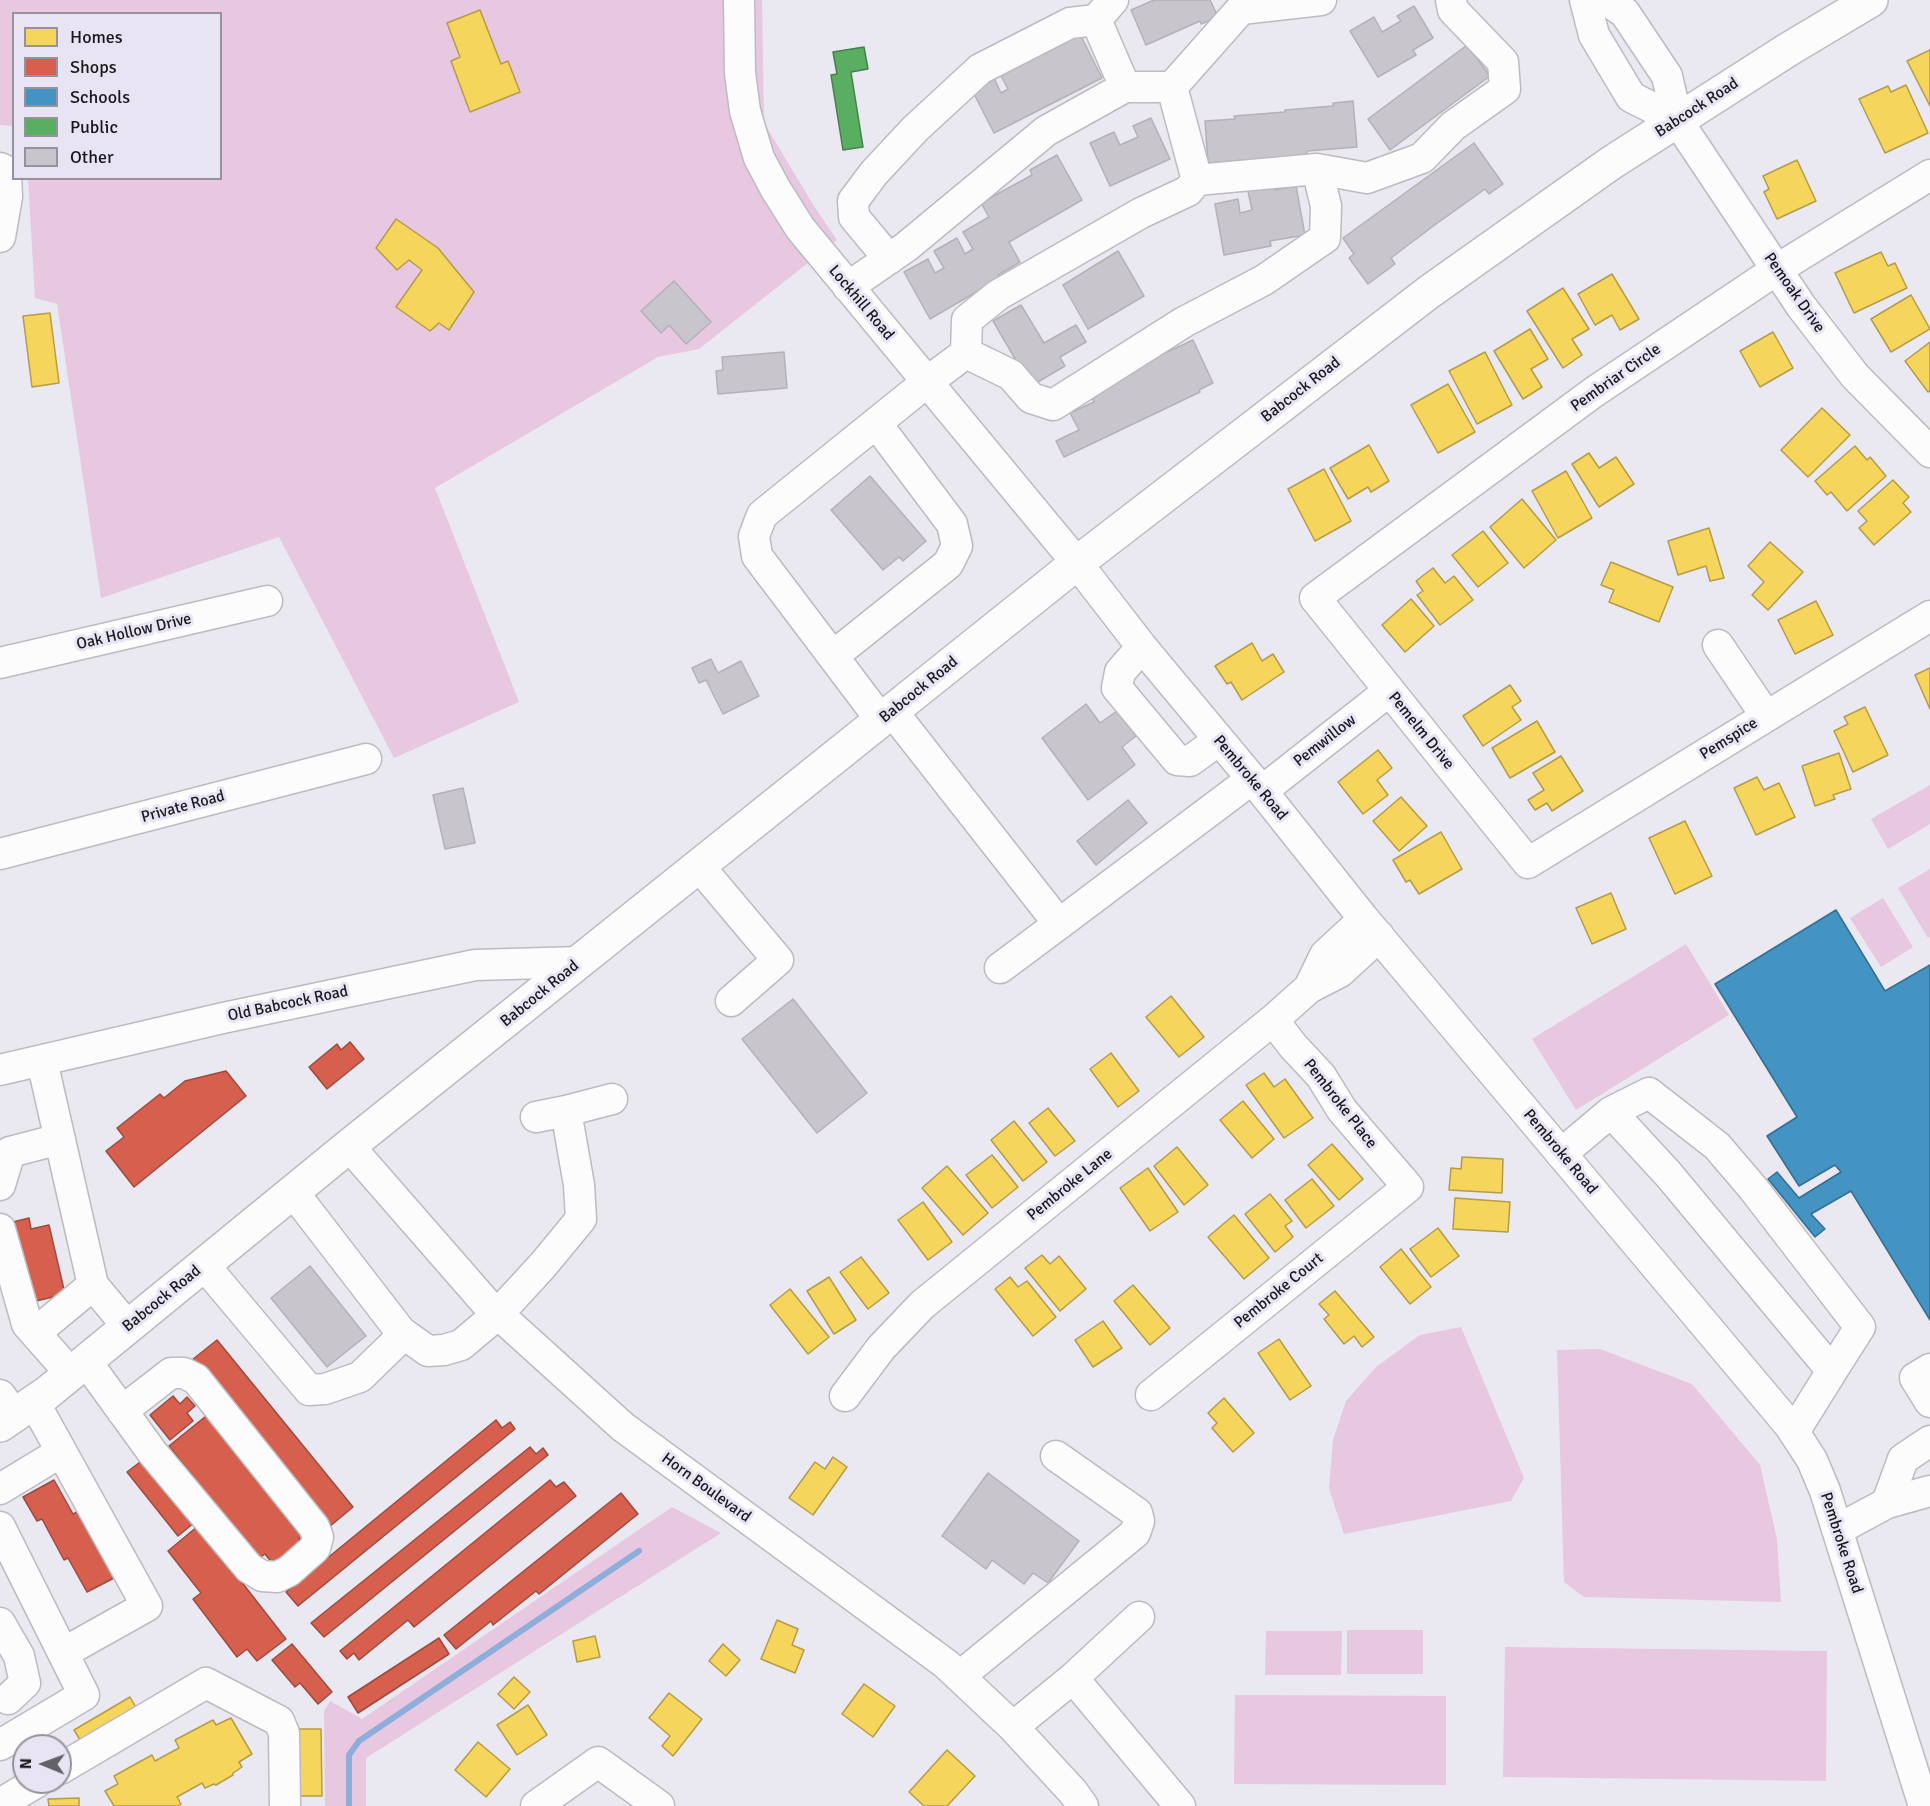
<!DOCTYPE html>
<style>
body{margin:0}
#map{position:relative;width:1930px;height:1806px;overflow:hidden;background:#eae8f0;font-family:Signika,sans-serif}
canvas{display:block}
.legend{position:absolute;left:12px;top:12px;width:210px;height:168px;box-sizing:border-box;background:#e8e4f4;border:2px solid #95929e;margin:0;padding:8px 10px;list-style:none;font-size:18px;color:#19181d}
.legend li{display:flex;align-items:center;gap:12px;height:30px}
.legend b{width:30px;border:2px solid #95929e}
.north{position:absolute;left:12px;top:1734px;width:60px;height:60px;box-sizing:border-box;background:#e8e4f4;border:2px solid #95929e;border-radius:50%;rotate:271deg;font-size:16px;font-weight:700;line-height:24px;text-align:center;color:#19181d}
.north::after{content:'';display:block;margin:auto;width:21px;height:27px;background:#626167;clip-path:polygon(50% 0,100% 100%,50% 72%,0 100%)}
</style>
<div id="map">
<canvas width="1930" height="1806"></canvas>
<ul class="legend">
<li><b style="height:16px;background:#f6d55c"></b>Homes</li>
<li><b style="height:16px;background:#d6604d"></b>Shops</li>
<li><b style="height:16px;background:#4393c3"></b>Schools</li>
<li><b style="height:16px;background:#5aae61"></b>Public</li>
<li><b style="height:16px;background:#c8c5cc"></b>Other</li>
</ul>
<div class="north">N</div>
</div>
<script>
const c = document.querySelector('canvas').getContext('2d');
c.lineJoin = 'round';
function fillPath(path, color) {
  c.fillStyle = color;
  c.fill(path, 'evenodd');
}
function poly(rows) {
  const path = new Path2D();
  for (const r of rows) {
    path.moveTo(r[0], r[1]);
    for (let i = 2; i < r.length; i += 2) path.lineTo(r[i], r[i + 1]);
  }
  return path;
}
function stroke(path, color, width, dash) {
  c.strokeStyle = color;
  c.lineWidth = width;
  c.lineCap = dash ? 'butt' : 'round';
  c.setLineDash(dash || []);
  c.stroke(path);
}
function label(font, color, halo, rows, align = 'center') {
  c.font = font + ' Signika,sans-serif';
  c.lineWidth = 6;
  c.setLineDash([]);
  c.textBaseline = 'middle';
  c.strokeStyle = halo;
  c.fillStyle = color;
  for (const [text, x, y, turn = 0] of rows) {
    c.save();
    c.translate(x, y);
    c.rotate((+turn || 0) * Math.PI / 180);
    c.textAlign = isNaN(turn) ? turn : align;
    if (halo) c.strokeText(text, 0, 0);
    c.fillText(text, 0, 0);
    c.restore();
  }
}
fillPath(poly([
 [0,0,762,0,764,123,814,206,837,240,699,349,658,357,435,488,519,702,394,758,279,537,101,598,57,304,35,298,28,179,220,178,220,14,14,14,13,126,0,125],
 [480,10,501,64,508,62,520,92,470,111,451,61,460,57,447,23],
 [396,219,438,248,474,292,449,329,439,323,429,331,396,307,422,270,409,260,397,270,376,248],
 [1930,785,1930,824,1888,849,1871,819],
 [1930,869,1930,937,1928,938,1898,888],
 [1883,898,1913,947,1881,967,1850,918],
 [1686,944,1729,1015,1576,1110,1532,1039],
 [1461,1327,1524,1478,1511,1501,1344,1534,1329,1489,1333,1440,1346,1401,1376,1367,1420,1335],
 [1600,1349,1692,1384,1760,1465,1777,1539,1781,1602,1584,1597,1564,1582,1557,1350],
 [672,1507,721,1533,366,1758,366,1806,325,1806,324,1711,330,1701,362,1719],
 [1347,1630,1423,1630,1423,1674,1347,1674],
 [1266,1631,1342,1631,1341,1675,1265,1675],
 [1505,1647,1827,1651,1826,1781,1503,1777],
 [1235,1695,1446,1696,1446,1785,1234,1784]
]), '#e7c8e0');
const homes = poly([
 [480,10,501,64,508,61,520,92,470,112,451,61,460,57,447,23,480,10],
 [1930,50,1930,106,1907,61,1930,50],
 [1906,85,1928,133,1885,153,1859,99,1888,86,1891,92,1906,85],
 [1797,160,1816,201,1777,219,1764,192,1769,189,1763,176,1797,160],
 [396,219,438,248,474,292,449,330,439,323,430,331,396,307,422,270,409,260,397,270,376,248,396,219],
 [1881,252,1888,266,1895,263,1907,288,1854,313,1835,273,1881,252],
 [1612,274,1639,319,1620,330,1612,315,1595,325,1578,294,1612,274],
 [1563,288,1589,329,1572,339,1582,355,1563,368,1527,311,1563,288],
 [1911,295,1930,329,1891,352,1871,319,1911,295],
 [50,313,59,383,32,387,23,316,50,313],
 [1530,329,1548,359,1531,369,1542,387,1523,399,1494,351,1530,329],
 [1773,332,1793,368,1760,387,1740,351,1773,332],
 [1930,342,1930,391,1928,392,1905,361,1930,342],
 [1485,352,1512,405,1477,424,1449,371,1485,352],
 [1448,384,1475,432,1438,453,1411,405,1448,384],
 [1822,408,1850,435,1808,477,1781,450,1822,408],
 [1369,445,1389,481,1371,492,1368,487,1348,499,1330,468,1369,445],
 [1855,446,1867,460,1870,457,1886,476,1847,511,1831,492,1827,495,1815,481,1855,446],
 [1589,453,1599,468,1616,457,1634,484,1599,507,1572,464,1589,453],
 [1324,469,1351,521,1315,541,1288,489,1324,469],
 [1566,471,1592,518,1558,538,1532,491,1566,471],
 [1893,480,1909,497,1903,503,1911,512,1874,545,1859,528,1867,521,1858,511,1893,480],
 [1522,499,1556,540,1524,568,1490,527,1522,499],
 [1709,528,1724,578,1710,581,1706,566,1678,575,1668,541,1709,528],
 [1483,531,1508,563,1478,587,1452,555,1483,531],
 [1770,542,1803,572,1768,610,1752,595,1764,582,1748,566,1770,542],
 [1611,562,1673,587,1659,622,1609,602,1614,590,1601,585,1611,562],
 [1433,568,1445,583,1454,576,1473,600,1440,625,1417,595,1423,591,1416,581,1433,568],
 [1411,599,1434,626,1405,652,1382,625,1411,599],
 [1816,601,1833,635,1795,654,1778,620,1816,601],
 [1252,643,1262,661,1273,654,1284,672,1242,700,1231,682,1227,684,1215,666,1252,643],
 [1930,668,1930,709,1915,675,1930,668],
 [1510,685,1521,701,1512,707,1521,720,1483,746,1463,716,1510,685],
 [1865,707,1888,755,1853,772,1834,731,1848,724,1844,717,1865,707],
 [1537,721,1555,752,1510,778,1492,748,1537,721],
 [1378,750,1392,768,1377,780,1388,795,1363,814,1338,782,1378,750],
 [1839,753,1851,789,1833,795,1835,799,1815,806,1802,766,1839,753],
 [1561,756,1583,791,1552,811,1547,803,1535,810,1528,800,1544,790,1533,773,1561,756],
 [1757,777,1764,790,1779,783,1795,817,1756,835,1734,788,1757,777],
 [1401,797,1427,826,1399,851,1373,821,1401,797],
 [1685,821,1712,876,1675,894,1649,838,1685,821],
 [1441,832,1462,869,1419,894,1410,880,1406,882,1393,860,1441,832],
 [1611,893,1626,929,1592,944,1576,908,1611,893],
 [1171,996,1204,1037,1179,1057,1146,1017,1171,996],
 [1111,1053,1139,1091,1118,1107,1090,1069,1111,1053],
 [1264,1073,1274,1087,1285,1079,1313,1118,1284,1138,1246,1085,1264,1073],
 [1243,1101,1274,1139,1252,1158,1220,1120,1243,1101],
 [1048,1108,1075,1141,1055,1156,1029,1123,1048,1108],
 [1014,1121,1047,1162,1023,1181,991,1140,1014,1121],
 [1332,1144,1363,1179,1339,1200,1308,1165,1332,1144],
 [1177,1147,1208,1185,1184,1205,1154,1166,1177,1147],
 [992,1155,1018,1187,992,1208,966,1175,992,1155],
 [1462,1157,1503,1159,1502,1193,1449,1190,1451,1168,1461,1169,1462,1157],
 [947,1166,988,1213,963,1235,922,1188,947,1166],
 [1148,1168,1178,1212,1150,1231,1120,1188,1148,1168],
 [1312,1179,1334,1206,1306,1228,1285,1200,1312,1179],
 [1270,1194,1292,1221,1285,1226,1293,1237,1275,1252,1245,1214,1270,1194],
 [1455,1198,1510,1202,1508,1232,1453,1229,1455,1198],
 [923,1202,952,1242,928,1260,898,1220,923,1202],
 [1234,1215,1269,1258,1244,1279,1208,1237,1234,1215],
 [1438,1228,1459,1256,1431,1277,1410,1249,1438,1228],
 [1401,1249,1431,1287,1410,1304,1380,1267,1401,1249],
 [1042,1255,1050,1264,1059,1256,1086,1289,1060,1311,1025,1268,1042,1255],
 [861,1257,889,1293,868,1309,840,1272,861,1257],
 [829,1277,856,1320,834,1334,807,1291,829,1277],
 [1010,1277,1018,1287,1027,1281,1056,1317,1033,1336,995,1289,1010,1277],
 [1133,1285,1170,1328,1150,1345,1114,1301,1133,1285],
 [790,1289,829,1337,808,1354,770,1305,790,1289],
 [1335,1291,1374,1337,1362,1347,1354,1336,1344,1344,1324,1319,1329,1315,1319,1304,1335,1291],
 [1103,1321,1122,1348,1093,1367,1075,1340,1103,1321],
 [1279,1339,1311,1386,1290,1400,1258,1353,1279,1339],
 [1224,1398,1254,1433,1233,1452,1212,1428,1217,1423,1208,1413,1224,1398],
 [833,1457,847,1467,813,1515,789,1498,815,1462,825,1469,833,1457],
 [777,1620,798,1629,792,1645,804,1650,795,1673,761,1659,777,1620],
 [595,1636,600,1657,577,1662,573,1641,595,1636],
 [723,1644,740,1660,726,1676,709,1661,723,1644],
 [514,1677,530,1692,514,1709,498,1694,514,1677],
 [864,1684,895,1706,873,1737,842,1714,864,1684],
 [669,1693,702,1719,673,1756,662,1746,670,1736,649,1718,669,1693],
 [130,1697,138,1711,82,1743,74,1730,130,1697],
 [528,1705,547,1735,517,1755,497,1725,528,1705],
 [231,1718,252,1754,239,1762,242,1767,233,1773,233,1775,216,1785,214,1784,205,1788,202,1783,177,1797,181,1804,178,1806,114,1806,105,1791,118,1784,114,1776,152,1755,155,1761,179,1748,175,1740,213,1720,216,1725,231,1718],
 [299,1729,321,1729,322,1796,300,1796,299,1729],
 [478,1742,510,1769,486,1797,455,1770,478,1742],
 [947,1750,975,1776,947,1806,924,1806,909,1792,947,1750],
 [79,1798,79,1806,49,1806,48,1799,79,1798]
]);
fillPath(homes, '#f6d55c');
stroke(homes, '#b49c49', 1.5);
const shops = poly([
 [350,1042,364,1059,327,1089,309,1067,337,1044,341,1050,350,1042],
 [226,1071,246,1096,134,1187,106,1151,124,1137,117,1128,160,1094,164,1098,185,1081,226,1071],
 [29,1218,31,1229,49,1225,65,1294,28,1303,9,1223,29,1218],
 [217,1340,353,1507,329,1527,192,1360,217,1340],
 [173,1396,180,1404,187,1397,195,1406,187,1413,193,1421,170,1440,150,1415,173,1396],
 [211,1412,306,1533,299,1538,305,1546,277,1569,265,1554,258,1559,169,1446,211,1412],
 [496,1420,502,1428,510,1422,515,1429,298,1606,286,1592,496,1420],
 [530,1447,536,1454,543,1448,548,1455,324,1637,311,1623,530,1447],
 [144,1459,195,1522,178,1536,127,1472,144,1459],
 [54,1480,73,1514,77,1512,114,1578,87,1592,68,1558,64,1560,42,1519,37,1521,23,1497,54,1480],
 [550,1480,556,1487,564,1482,576,1496,414,1627,408,1620,359,1660,354,1653,347,1659,340,1651,550,1480],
 [621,1493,638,1514,539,1594,536,1591,493,1625,491,1621,456,1649,444,1635,621,1493],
 [198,1526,286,1639,257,1661,247,1649,237,1657,193,1599,201,1593,168,1551,198,1526],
 [439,1638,449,1654,358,1713,348,1697,439,1638],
 [292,1644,332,1692,318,1704,300,1683,295,1687,272,1660,292,1644]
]);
fillPath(shops, '#d6604d');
stroke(shops, '#9d4a3f', 1.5);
const schools = poly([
 [1836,910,1885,991,1930,965,1930,1320,1851,1191,1811,1214,1825,1229,1815,1237,1768,1179,1777,1172,1799,1198,1841,1172,1835,1165,1799,1186,1767,1136,1797,1117,1715,984,1836,910]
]);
fillPath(schools, '#4393c3');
stroke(schools, '#366e91', 1.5);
const public = poly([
 [864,47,868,69,851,72,863,147,843,150,831,75,837,74,833,52,864,47]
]);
fillPath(public, '#5aae61');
stroke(public, '#46814d', 1.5);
stroke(poly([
 [349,1806,349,1755,359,1741,639,1551]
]), '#8daeda', 6);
const building = poly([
 [1154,0,1210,0,1218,17,1201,24,1200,21,1146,45,1131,10,1154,0],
 [1414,6,1433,38,1413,50,1416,55,1378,77,1350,31,1374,17,1382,32,1401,21,1397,16,1414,6],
 [1078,30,1102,78,994,133,972,90,994,78,1001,93,1008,89,1000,74,1078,30],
 [1467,45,1490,76,1390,150,1368,119,1467,45],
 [1353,101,1357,147,1307,151,1307,155,1208,163,1205,121,1235,119,1234,116,1285,112,1285,110,1333,106,1333,103,1353,101],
 [1151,118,1170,159,1110,186,1090,143,1114,132,1120,145,1138,137,1133,126,1151,118],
 [1474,143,1503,184,1489,194,1485,189,1432,227,1391,258,1395,264,1368,284,1349,258,1354,254,1343,238,1474,143],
 [1057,155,1082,200,1009,242,1020,262,998,275,1000,278,930,319,904,272,928,259,935,273,944,268,934,251,957,238,965,254,973,249,963,232,989,217,981,203,1032,175,1030,170,1057,155],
 [1274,186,1275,190,1296,186,1305,235,1270,241,1271,246,1224,255,1215,204,1238,199,1240,213,1252,210,1248,191,1274,186],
 [1118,251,1144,296,1088,329,1063,285,1118,251],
 [674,281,711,322,686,344,669,325,661,333,641,311,674,281],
 [1021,305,1044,343,1076,325,1086,342,1060,357,1065,366,1031,386,993,321,1021,305],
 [1193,340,1213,383,1199,390,1200,392,1064,457,1056,441,1079,430,1070,413,1094,402,1090,393,1133,373,1131,369,1193,340],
 [784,352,787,388,718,394,716,371,723,370,722,357,784,352],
 [870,476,926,541,903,561,899,557,883,570,831,510,870,476],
 [711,659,718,673,741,661,759,696,723,714,706,680,699,683,692,668,711,659],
 [1086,704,1100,723,1117,711,1136,736,1122,747,1135,765,1088,800,1042,738,1086,704],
 [463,788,475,843,445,849,433,795,463,788],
 [1128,800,1147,823,1096,865,1077,841,1128,800],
 [793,999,867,1093,817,1133,742,1039,793,999],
 [310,1266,366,1336,327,1367,271,1298,310,1266],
 [988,1473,1079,1541,1048,1583,1033,1573,1024,1584,992,1560,986,1569,942,1536,988,1473]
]);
fillPath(building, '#c8c5cc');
stroke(building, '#b4b1b7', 1.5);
const minor = poly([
 [739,0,740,73,745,111,759,158,775,188,800,228,1077,563,1142,647,1262,791,1364,919,1790,1426,1812,1460,1825,1491,1924,1806],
 [1113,0,1096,20,1125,87],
 [1585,0,1594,35,1631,97,1677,120],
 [1607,0,1625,13,1667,76,1677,120,1801,306,1855,376,1930,452],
 [1172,87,1241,9,1321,0],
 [0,168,6,171,7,197,0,237],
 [1930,175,1776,270,1594,392,1315,598,1528,863,1930,616],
 [1197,180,1317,169],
 [889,259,854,217,853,201,874,173,915,129,980,69,1070,23,1096,20],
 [848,287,906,247,1046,131,1125,87,1172,87,1197,180,1188,191,1141,213,998,295,967,320,966,353,927,382,762,515,754,536,757,556,881,720],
 [966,353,1011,375,1031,398,1053,405,1184,322,1264,280,1325,238,1326,206,1317,169,1367,178,1422,158,1453,126,1505,89,1503,62,1453,10,1451,0],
 [1718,645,1766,716],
 [1142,647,1120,672,1117,688,1177,760,1190,761,1219,740],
 [833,656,948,564,957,546,952,524,876,423],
 [0,663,267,601],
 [892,711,1059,924,1252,779],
 [1262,791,1389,691],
 [0,854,366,759],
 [698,865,778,960,731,1001],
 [1000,968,1059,924],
 [1309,988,1325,955,1364,919],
 [42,1061,93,1285,128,1327],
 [0,1070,223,1018,475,965,580,962],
 [566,1111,612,1099],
 [1611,1112,1649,1093,1717,1146,1752,1187,1860,1327,1832,1371],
 [349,1146,486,1303,623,1427,946,1664,1013,1727,1073,1792,1083,1806],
 [1561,1154,1611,1112,1669,1175,1832,1371,1794,1432],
 [0,1185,10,1152,60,1139],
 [0,1229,27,1324,71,1374],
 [204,1265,309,1390,325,1389,360,1377,395,1343,401,1332,293,1192],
 [401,1332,428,1351,444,1350,461,1345,498,1314,543,1265,581,1219,579,1185,566,1111,536,1117],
 [35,1333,93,1285],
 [86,1361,152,1452,249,1568,262,1576,277,1577,289,1571,315,1548,318,1537,314,1527,196,1379,184,1373,171,1373,122,1411],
 [1930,1369,1915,1378,1930,1402],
 [0,1395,15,1415],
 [1151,1395,1408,1187,1342,1110,1321,1076,1293,1046,1273,1020],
 [845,1396,881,1348,922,1305,1273,1020,1309,988,1340,972,1379,936],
 [34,1402,147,1606,63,1653],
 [0,1489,61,1452],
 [1887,1503,1930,1491],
 [0,1527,84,1695,0,1745],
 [1837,1530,1887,1503,1903,1459,1930,1441],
 [0,1623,19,1656,25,1683,8,1699],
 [960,1676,1135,1533,1139,1521,1137,1513,1056,1456],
 [1073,1678,1139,1617],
 [1013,1727,1073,1678,1180,1806],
 [60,1769,206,1683,279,1721,284,1733,285,1806],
 [0,1804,37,1782],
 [536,1806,598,1762,659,1806]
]);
const major = poly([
 [0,1425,47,1393,349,1146,1077,563,1429,292,1611,163,1789,49,1871,0]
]);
stroke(minor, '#bcbbc1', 33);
stroke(major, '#bcbbc1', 36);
stroke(minor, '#fcfcfd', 30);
stroke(major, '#fcfcfd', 33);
label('16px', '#19181d', '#e8e4f4', [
 ["Babcock Road",1697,108,-33],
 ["Pemoak Drive",1794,293,55],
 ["Lockhill Road",861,303,50],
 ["Pembriar Circle",1616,378,-35],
 ["Babcock Road",1301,390,-38],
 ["Oak Hollow Drive",134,632,-13],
 ["Babcock Road",919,690,-39],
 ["Pemelm Drive",1421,731,51],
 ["Pemspice",1729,739,-32],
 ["Pemwillow",1325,741,-38],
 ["Pembroke Road",1250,778,50],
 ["Private Road",183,807,-15],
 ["Babcock Road",540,994,-39],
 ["Old Babcock Road",288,1004,-12],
 ["Pembroke Place",1340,1104,52],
 ["Pembroke Road",1560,1152,50],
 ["Pembroke Lane",1070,1185,-39],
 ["Pembroke Court",1279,1291,-39],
 ["Babcock Road",162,1299,-39],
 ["Horn Boulevard",706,1488,36],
 ["Pembroke Road",1841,1543,72]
]);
</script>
